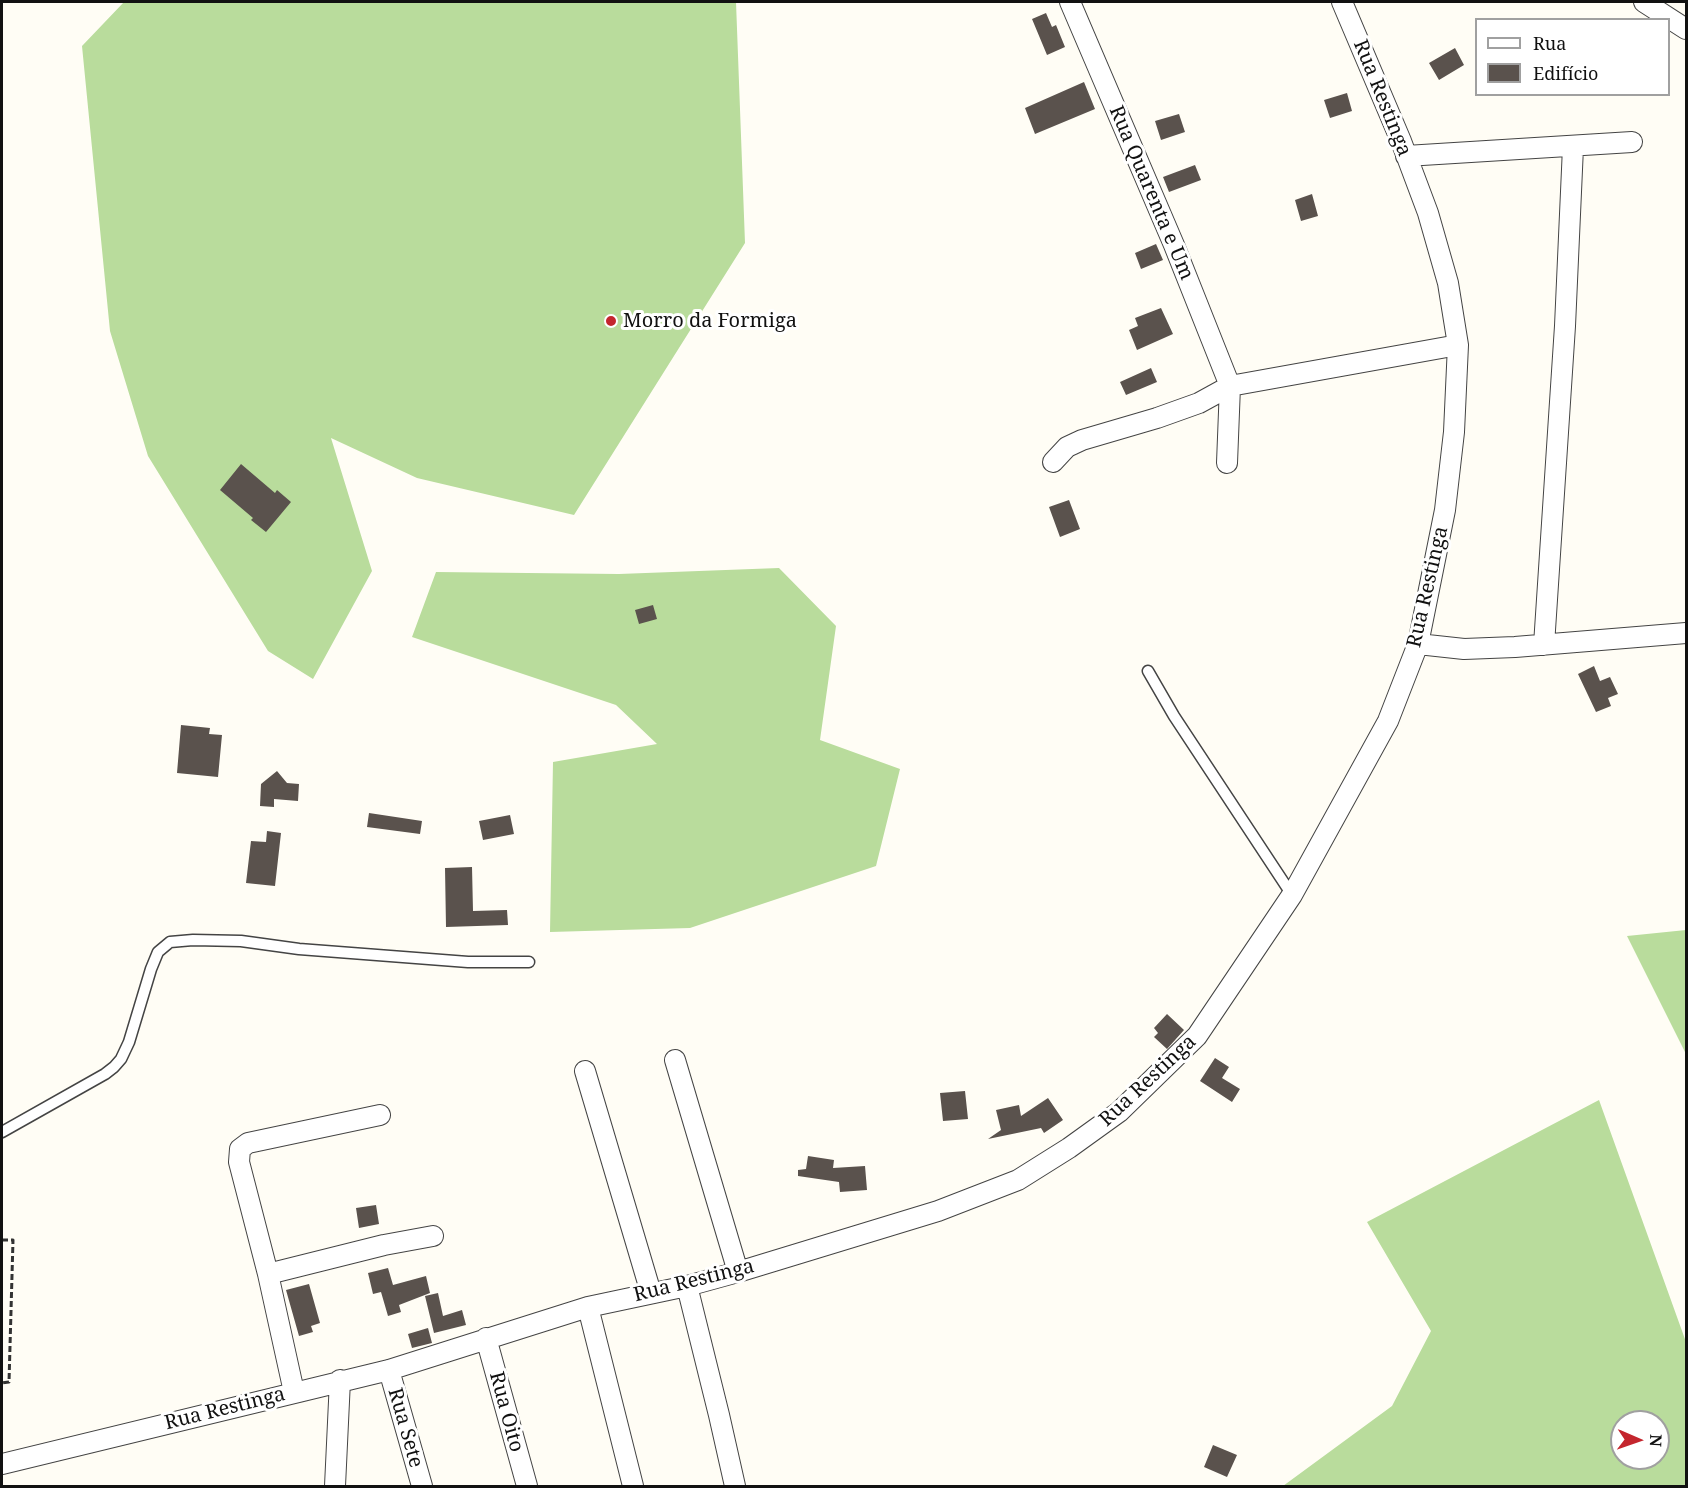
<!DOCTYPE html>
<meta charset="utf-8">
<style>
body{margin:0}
#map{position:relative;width:1688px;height:1488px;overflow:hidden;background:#fffdf5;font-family:"Noto Serif",serif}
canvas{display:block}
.frame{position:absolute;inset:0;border:3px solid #111;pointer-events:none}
.legend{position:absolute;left:1475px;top:18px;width:195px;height:78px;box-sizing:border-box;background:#fff;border:2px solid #a0a0a0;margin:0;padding:8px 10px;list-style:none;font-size:18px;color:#111}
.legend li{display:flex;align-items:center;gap:12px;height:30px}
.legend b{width:30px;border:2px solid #a0a0a0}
.north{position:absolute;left:1610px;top:1410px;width:60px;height:60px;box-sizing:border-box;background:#fff;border:2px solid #a0a0a0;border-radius:50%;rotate:92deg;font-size:16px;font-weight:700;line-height:24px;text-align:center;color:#111}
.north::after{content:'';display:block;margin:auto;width:21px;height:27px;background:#c4262e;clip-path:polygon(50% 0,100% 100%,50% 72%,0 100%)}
</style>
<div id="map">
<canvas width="1688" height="1488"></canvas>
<div class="frame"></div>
<ul class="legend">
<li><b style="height:8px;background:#fff"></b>Rua</li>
<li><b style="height:16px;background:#5a524d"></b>Edifício</li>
</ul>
<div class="north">N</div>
</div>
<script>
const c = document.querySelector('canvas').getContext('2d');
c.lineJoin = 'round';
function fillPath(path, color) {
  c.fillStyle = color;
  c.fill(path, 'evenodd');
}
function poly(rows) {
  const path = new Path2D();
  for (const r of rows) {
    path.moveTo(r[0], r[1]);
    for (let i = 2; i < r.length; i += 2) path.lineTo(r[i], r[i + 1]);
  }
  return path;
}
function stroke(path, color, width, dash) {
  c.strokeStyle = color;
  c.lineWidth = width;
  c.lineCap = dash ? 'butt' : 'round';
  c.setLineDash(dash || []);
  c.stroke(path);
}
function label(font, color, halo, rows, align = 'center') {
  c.font = font + ' "Noto Serif",serif';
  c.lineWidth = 6;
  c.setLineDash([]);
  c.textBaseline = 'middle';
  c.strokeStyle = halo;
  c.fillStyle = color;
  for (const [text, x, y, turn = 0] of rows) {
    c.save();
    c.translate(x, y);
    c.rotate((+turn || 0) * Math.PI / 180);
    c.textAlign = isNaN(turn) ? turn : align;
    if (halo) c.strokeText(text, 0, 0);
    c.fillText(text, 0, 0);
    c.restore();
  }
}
fillPath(poly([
 [124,2,736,2,745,243,574,515,417,478,331,438,372,571,313,679,268,651,148,456,110,331,82,46],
 [779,568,836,626,820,740,900,769,876,866,690,928,550,932,553,762,657,744,616,705,412,637,436,572,619,574],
 [1686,930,1686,1054,1627,936],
 [1599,1100,1686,1342,1686,1486,1283,1486,1392,1406,1431,1331,1367,1222],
 [1622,1422,1658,1422,1658,1458,1622,1458]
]), '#b9dc9c');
fillPath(poly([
 [1046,13,1052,27,1056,25,1065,47,1047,55,1032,19],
 [1455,48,1464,65,1439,80,1429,63],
 [1084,82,1095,109,1035,134,1025,108],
 [1347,93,1352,111,1330,118,1324,100],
 [1179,114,1185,132,1161,140,1155,121],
 [1195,165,1201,180,1169,192,1163,177],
 [1312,194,1318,216,1301,221,1295,200],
 [1156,244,1163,260,1141,269,1135,253],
 [1161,308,1173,334,1137,350,1129,330,1138,326,1135,318],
 [1151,368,1157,382,1126,395,1120,382],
 [241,464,275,493,277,490,291,502,266,532,251,520,253,518,220,490],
 [1069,500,1080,529,1060,537,1049,507],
 [653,605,657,619,639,624,635,610],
 [1594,666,1600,681,1610,677,1618,694,1608,698,1611,706,1596,712,1578,674],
 [181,725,210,728,209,734,222,735,218,777,177,773],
 [277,771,287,783,299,784,298,801,274,799,274,807,260,806,261,784],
 [369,813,422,821,420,834,367,827],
 [510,815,514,834,483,840,479,821],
 [267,831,281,833,275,886,246,883,251,841,266,842],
 [472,867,473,911,507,910,508,925,446,927,445,868],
 [1167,1014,1184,1030,1167,1049,1154,1037,1158,1033,1154,1028],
 [1215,1058,1229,1067,1222,1078,1240,1089,1232,1102,1200,1081],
 [965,1091,968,1119,943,1121,940,1093],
 [1048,1098,1063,1120,1044,1133,1041,1128,988,1139,1001,1130,996,1110,1019,1105,1021,1116],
 [808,1156,834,1160,833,1168,865,1166,867,1190,840,1192,839,1182,798,1176,798,1170,806,1169],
 [376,1205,379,1224,359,1228,356,1208],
 [388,1268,393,1285,426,1276,430,1293,399,1305,401,1312,388,1316,381,1292,373,1294,368,1273],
 [309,1284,320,1323,311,1326,313,1332,299,1336,286,1290],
 [438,1293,443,1316,462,1310,466,1325,434,1333,425,1296],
 [428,1328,432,1343,412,1348,408,1334],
 [1213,1445,1237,1455,1227,1477,1204,1467]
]), '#5a524d');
const service = poly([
 [1148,671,1174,716,1292,895],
 [2,1132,105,1074,114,1067,121,1059,129,1042,151,969,158,952,170,942,193,940,241,941,299,949,468,962,529,962]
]);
const minor = poly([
 [1070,2,1174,245,1230,386,1227,463],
 [1644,2,1686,29],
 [1406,156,1632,142],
 [1053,462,1067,447,1082,440,1157,418,1199,403,1230,386,1458,345],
 [1418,644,1464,649,1515,647,1686,633],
 [1544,645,1565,326,1573,147],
 [675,1060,738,1272],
 [585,1071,651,1293],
 [268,1274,384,1245,433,1236],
 [687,1286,719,1415,735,1486],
 [588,1307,633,1486],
 [486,1338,527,1486],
 [389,1370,422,1486],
 [294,1392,268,1274,239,1162,240,1149,248,1143,380,1115],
 [2,1464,389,1370,588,1307,687,1286,738,1272,938,1211,1018,1180,1069,1148,1119,1112,1197,1036,1292,895,1388,721,1418,644,1445,510,1454,432,1458,345,1448,283,1428,213,1401,141,1342,2],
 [335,1486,340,1380]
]);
stroke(service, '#444', 13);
stroke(minor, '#444', 22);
stroke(poly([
 [2,1240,13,1240,9,1382,2,1383]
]), '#333', 3, [6, 3]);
stroke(service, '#fff', 10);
stroke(minor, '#fff', 20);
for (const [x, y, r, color] of [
 [611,321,6,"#c4262e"]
]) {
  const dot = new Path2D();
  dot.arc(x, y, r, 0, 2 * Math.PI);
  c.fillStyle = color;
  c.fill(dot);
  stroke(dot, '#fff', 2);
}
label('20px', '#111', '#fff', [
 ["Rua Restinga",1382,98,68],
 ["Rua Quarenta e Um",1151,193,67],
 ["Rua Restinga",1428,587,-77],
 ["Rua Restinga",1148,1081,-43],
 ["Rua Restinga",694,1281,-14],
 ["Rua Restinga",225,1409,-14],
 ["Rua Oito",506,1412,75],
 ["Rua Sete",405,1428,74]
]);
label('20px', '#111', '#fff', [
 ["Morro da Formiga",623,321]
], 'left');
</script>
